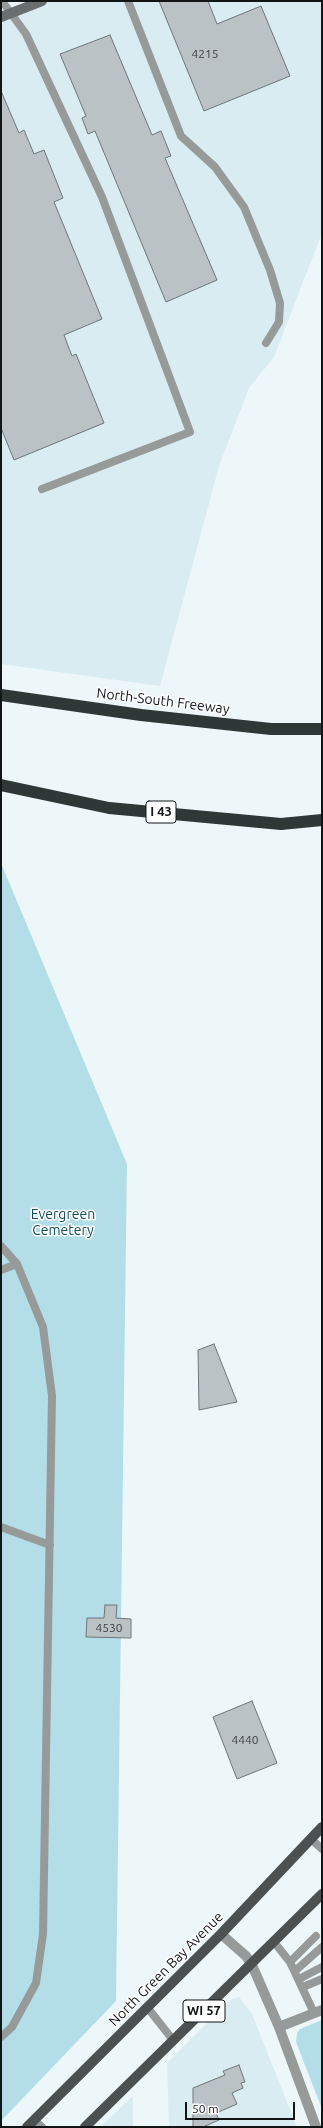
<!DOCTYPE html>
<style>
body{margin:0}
#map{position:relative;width:323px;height:2128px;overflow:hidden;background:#edf7f9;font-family:Ubuntu,sans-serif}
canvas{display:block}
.frame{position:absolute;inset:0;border:2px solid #121516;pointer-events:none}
.scale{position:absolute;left:185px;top:2102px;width:110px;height:18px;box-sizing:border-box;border:2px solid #121516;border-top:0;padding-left:5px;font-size:12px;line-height:14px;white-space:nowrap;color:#121516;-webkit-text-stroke:3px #fff;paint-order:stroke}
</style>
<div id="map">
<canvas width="323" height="2128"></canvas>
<div class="frame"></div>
<div class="scale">50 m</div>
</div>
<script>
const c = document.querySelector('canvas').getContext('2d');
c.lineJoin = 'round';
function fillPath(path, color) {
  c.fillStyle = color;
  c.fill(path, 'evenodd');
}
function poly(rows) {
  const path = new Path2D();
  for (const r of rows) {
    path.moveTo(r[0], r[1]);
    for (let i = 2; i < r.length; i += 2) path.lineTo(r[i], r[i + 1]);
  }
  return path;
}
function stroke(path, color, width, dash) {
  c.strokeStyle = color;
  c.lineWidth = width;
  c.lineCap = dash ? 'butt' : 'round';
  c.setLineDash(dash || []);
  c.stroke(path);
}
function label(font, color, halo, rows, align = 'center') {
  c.font = font + ' Ubuntu,sans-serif';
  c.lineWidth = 3;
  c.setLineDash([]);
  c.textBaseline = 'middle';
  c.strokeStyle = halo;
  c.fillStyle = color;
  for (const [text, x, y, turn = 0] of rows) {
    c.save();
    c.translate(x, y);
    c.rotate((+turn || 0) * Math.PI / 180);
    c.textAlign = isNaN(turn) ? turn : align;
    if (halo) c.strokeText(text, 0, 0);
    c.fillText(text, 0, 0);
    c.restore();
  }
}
fillPath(poly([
 [42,1,322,1,322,233,274,357,249,388,219,466,160,686,1,664,1,17],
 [239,1997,252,2014,297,2127,169,2127,167,2063,222,2008,232,1999],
 [133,2096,133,2127,100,2127]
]), '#d9ecf1');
fillPath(poly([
 [1,863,127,1164,116,2001,1,2121],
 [322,2020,322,2109,296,2042,297,2033,300,2029]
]), '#b4dee7');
const building = poly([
 [159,1,208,1,217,24,261,6,290,76,204,111,159,1],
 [110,35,152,135,161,131,171,156,165,158,217,280,166,302,95,131,88,134,82,118,86,116,60,54,110,35],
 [1,91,19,133,24,130,34,154,44,150,63,198,54,202,102,319,64,335,72,356,76,354,104,423,14,460,1,428,1,91],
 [214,1344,237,1402,199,1410,198,1350,214,1344],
 [105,1605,117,1605,116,1618,131,1619,131,1638,86,1637,87,1618,104,1618,105,1605],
 [252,1701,277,1763,237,1779,213,1717,252,1701],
 [239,2065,245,2082,241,2083,243,2088,232,2093,237,2104,216,2113,219,2120,203,2127,193,2127,193,2088,225,2075,223,2071,239,2065]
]);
fillPath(building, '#bac2c6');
stroke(building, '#6e767a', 1);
stroke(poly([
 [2,1,26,34,102,197,190,432,42,489],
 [128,1,181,136,215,167,244,207,270,270,280,303,279,322,266,343],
 [1,1246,17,1264,43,1327,52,1396,43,1934,36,1983,12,2027,1,2037],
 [1,1270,17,1264],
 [1,1527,50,1545],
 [311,1839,322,1849],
 [274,1942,290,1962,314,2013],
 [290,1962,316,1936],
 [295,1971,322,1947],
 [299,1979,322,1967],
 [303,1987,322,1979],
 [147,2007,173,2040],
 [34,2120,42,2127]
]), '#969a99', 8);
stroke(poly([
 [221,1934,246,1956,252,1965,279,2027,316,2127],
 [279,2027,322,2010]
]), '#969a99', 10);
stroke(poly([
 [1,17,42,1]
]), '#696f6e', 10);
stroke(poly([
 [27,2127,221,1934,322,1827],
 [85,2127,322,1894]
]), '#4a5150', 10);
stroke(poly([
 [1,695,141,715,271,729,322,729],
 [1,785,109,808,281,824,322,820]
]), '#303837', 12);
label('12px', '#3c4042', null, [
 ["4215",205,54],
 ["4530",109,1628],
 ["4440",245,1740]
]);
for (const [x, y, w] of [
 [161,812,30],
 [204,2011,42]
]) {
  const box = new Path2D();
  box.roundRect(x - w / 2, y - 11, w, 22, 3);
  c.fillStyle = '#fff';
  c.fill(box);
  stroke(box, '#121516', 1);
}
label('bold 13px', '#121516', null, [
 ["I 43",161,812],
 ["WI 57",204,2011]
]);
label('14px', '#121516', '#fff', [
 ["North-South Freeway",163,701,7],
 ["North Green Bay Avenue",166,1969,-45]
]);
label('14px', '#104d58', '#fff', [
 ["Evergreen",63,1214],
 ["Cemetery",63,1230]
]);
</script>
